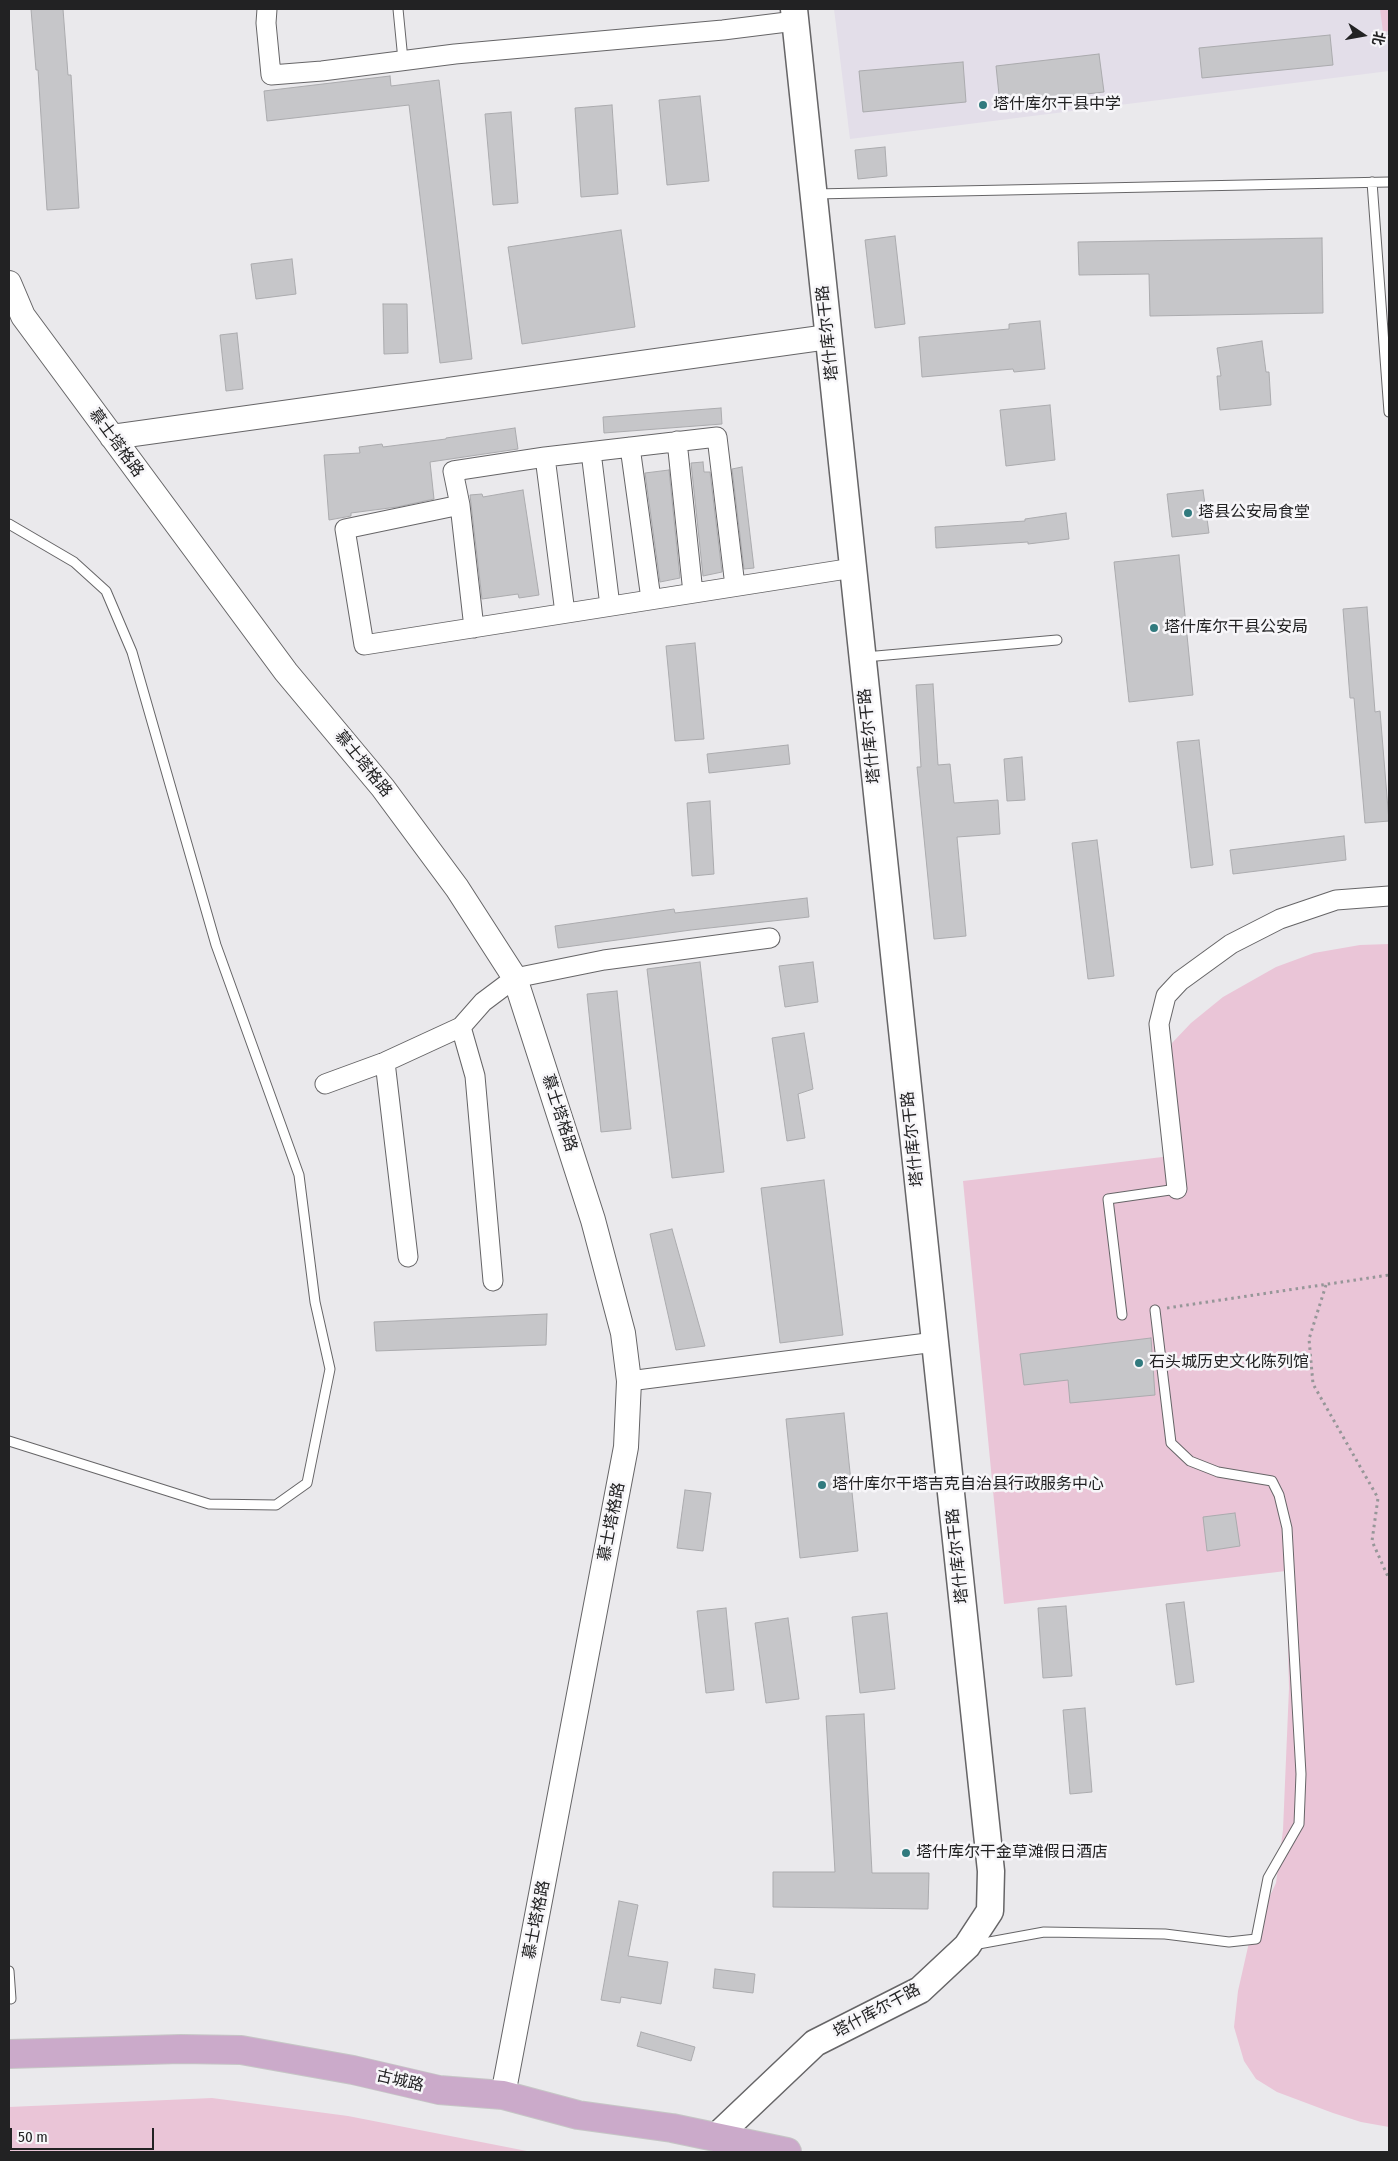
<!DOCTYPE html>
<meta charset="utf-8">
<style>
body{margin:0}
#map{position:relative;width:1398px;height:2161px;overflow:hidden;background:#eae9ec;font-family:"Fira Sans Condensed","Noto Sans SC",sans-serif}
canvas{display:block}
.frame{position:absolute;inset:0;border:10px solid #222223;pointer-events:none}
.north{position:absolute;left:1338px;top:10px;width:50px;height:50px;-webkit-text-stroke:4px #f7f6f9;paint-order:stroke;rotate:102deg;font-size:14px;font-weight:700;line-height:20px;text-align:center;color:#222223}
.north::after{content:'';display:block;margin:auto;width:18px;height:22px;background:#222223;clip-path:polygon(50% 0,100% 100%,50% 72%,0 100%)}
.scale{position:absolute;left:10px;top:2128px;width:144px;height:22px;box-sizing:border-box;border:2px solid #222223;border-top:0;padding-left:6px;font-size:15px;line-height:18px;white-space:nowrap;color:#222223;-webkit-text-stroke:4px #f7f6f9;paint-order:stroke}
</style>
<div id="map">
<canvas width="1398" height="2161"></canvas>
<div class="frame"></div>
<div class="north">北</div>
<div class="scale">50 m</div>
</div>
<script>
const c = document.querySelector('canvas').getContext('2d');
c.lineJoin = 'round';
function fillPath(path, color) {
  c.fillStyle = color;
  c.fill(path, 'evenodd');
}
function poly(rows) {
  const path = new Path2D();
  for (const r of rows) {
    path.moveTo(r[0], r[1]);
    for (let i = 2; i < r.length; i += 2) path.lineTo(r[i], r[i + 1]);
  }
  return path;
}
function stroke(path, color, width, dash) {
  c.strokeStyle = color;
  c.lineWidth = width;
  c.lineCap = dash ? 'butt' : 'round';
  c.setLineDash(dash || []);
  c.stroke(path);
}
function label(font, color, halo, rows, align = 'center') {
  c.font = font + ' "Fira Sans Condensed","Noto Sans SC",sans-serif';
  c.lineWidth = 5;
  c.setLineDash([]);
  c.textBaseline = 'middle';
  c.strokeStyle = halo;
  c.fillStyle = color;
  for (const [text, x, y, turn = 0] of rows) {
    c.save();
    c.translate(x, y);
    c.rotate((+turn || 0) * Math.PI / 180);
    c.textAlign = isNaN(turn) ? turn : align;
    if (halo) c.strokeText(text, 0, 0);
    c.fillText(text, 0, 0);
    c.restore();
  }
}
fillPath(poly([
 [834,9,1389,9,1389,71,850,139]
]), '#e3dee9');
fillPath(poly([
 [1380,9,1389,9,1389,31,1383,32],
 [1389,944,1389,2127,1361,2122,1333,2113,1277,2092,1256,2079,1244,2061,1234,2027,1238,1991,1250,1938,1276,1883,1283,1830,1289,1688,1286,1571,1004,1604,963,1181,1179,1155,1171,1089,1172,1043,1191,1023,1223,997,1276,967,1314,953,1360,945],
 [212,2098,348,2116,532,2152,9,2152,9,2107]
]), '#eac5d7');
const building = poly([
 [31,9,63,9,68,75,71,75,79,208,47,210,38,70,36,70,31,9],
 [1330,35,1333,65,1202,78,1199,48,1330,35],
 [1099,54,1104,92,1000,104,996,66,1099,54],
 [963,62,966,102,863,112,859,71,963,62],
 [390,76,391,86,439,80,472,359,440,363,409,105,267,121,264,91,390,76],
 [700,96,709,181,667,185,659,100,700,96],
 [612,105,618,194,581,197,575,108,612,105],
 [511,112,518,203,493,205,485,114,511,112],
 [885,147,887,176,858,179,855,150,885,147],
 [621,230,635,327,522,344,508,247,621,230],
 [895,236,905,324,875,328,865,240,895,236],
 [1322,238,1323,313,1150,316,1149,274,1079,275,1078,242,1322,238],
 [292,259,296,294,256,299,251,264,292,259],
 [383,304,407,304,408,353,384,354,383,304],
 [1040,321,1045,369,1014,372,1013,369,922,377,919,337,1009,329,1009,324,1040,321],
 [237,333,243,389,226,391,220,335,237,333],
 [1262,341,1266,372,1269,372,1271,405,1220,410,1217,376,1221,376,1217,348,1262,341],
 [1050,405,1055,460,1006,466,1000,410,1050,405],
 [721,408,722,424,604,433,603,417,721,408],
 [515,428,518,449,430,462,434,499,397,507,351,513,351,516,329,520,324,455,360,453,359,447,382,444,383,447,446,439,446,438,515,428],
 [703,462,704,472,710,472,722,572,703,576,691,463,703,462],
 [742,467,754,568,744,569,732,469,742,467],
 [669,470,680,578,660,582,645,473,669,470],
 [523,490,539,595,519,598,518,594,482,599,470,495,482,494,483,497,523,490],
 [1203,490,1209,533,1172,537,1167,494,1203,490],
 [1066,513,1069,539,1028,544,1028,542,936,548,935,527,1025,521,1025,519,1066,513],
 [1179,555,1193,695,1129,702,1114,562,1179,555],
 [1367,607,1375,712,1380,711,1389,821,1365,823,1354,698,1350,698,1343,609,1367,607],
 [695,643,704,739,675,741,666,646,695,643],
 [933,684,938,765,950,764,954,803,998,800,1000,834,957,837,966,936,934,939,917,767,921,767,916,685,933,684],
 [1199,740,1213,865,1191,868,1177,742,1199,740],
 [788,745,790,764,709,773,707,754,788,745],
 [1022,757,1025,800,1007,801,1004,759,1022,757],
 [710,801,714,874,692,876,687,803,710,801],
 [1344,836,1346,860,1233,874,1230,850,1344,836],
 [1097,840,1114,976,1088,979,1072,843,1097,840],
 [807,898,809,917,691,930,558,948,555,926,674,909,675,913,807,898],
 [700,962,724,1172,672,1178,647,969,700,962],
 [813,962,818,1002,785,1007,779,966,813,962],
 [617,991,631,1129,601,1132,587,994,617,991],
 [804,1033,813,1089,798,1094,805,1138,787,1141,772,1038,804,1033],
 [824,1180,843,1335,780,1343,761,1188,824,1180],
 [672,1229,705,1346,676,1350,650,1234,672,1229],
 [547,1314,546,1345,376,1351,374,1322,547,1314],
 [1151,1338,1155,1395,1070,1403,1068,1380,1024,1385,1020,1354,1151,1338],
 [844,1413,858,1551,800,1558,786,1419,844,1413],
 [685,1490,711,1493,703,1551,677,1548,685,1490],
 [1235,1513,1240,1546,1207,1551,1203,1517,1235,1513],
 [1184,1602,1194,1682,1176,1685,1166,1604,1184,1602],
 [1066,1606,1072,1676,1043,1678,1038,1608,1066,1606],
 [726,1608,734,1690,706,1693,697,1611,726,1608],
 [887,1613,895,1689,860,1693,852,1617,887,1613],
 [788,1618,799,1699,766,1703,755,1623,788,1618],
 [1085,1708,1092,1792,1070,1794,1063,1710,1085,1708],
 [864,1714,872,1873,929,1873,928,1909,773,1907,773,1872,835,1872,826,1716,864,1714],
 [619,1901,638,1905,628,1956,668,1962,661,2004,621,1997,620,2003,601,2000,619,1901],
 [715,1969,755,1974,753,1993,713,1988,715,1969],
 [641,2032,695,2047,691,2061,637,2046,641,2032]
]);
fillPath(building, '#c6c6c9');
stroke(building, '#ababae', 1);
const service = poly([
 [398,9,403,60],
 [1372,182,1389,412],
 [815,194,1389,182],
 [9,524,74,562,106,591,132,652,216,945,299,1175,315,1302,330,1369,307,1483,276,1505,209,1504,9,1441],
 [865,657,1057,640],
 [1122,1315,1108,1199,1177,1189],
 [973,1945,1044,1932,1165,1934,1229,1942,1256,1939,1268,1878,1299,1824,1301,1774,1287,1528,1279,1495,1272,1481,1218,1472,1190,1461,1171,1443,1155,1310],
 [9,1971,11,1999]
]);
const minor = poly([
 [267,9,266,23,271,75,322,71,455,54,723,30,795,21],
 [677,441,693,593],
 [630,447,651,599],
 [591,452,610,606],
 [545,457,565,613],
 [460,505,345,529,364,645,853,568],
 [474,628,460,505,453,471,545,457,717,437,735,586],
 [461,1027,475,1076,493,1281],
 [385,1062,408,1257],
 [325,1084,385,1062,461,1027,483,1002,515,978,604,960,770,938],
 [1177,1189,1159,1024,1166,996,1180,981,1231,944,1280,919,1336,900,1389,896],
 [629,1381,935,1342]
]);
const tertiary = poly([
 [9,283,23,316,286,672,383,788,457,888,515,978,593,1220,623,1333,629,1381,626,1447,503,2095],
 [112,437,828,337]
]);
const secondary = poly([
 [716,2137,815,2043,920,1990,967,1946,990,1911,991,1871,794,9]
]);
const primary = poly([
 [9,2054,181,2049,241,2050,353,2070,439,2090,503,2095,578,2115,672,2128,787,2152]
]);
stroke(service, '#666567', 11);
stroke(minor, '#666567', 21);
stroke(tertiary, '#666567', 26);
stroke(secondary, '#666567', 29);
stroke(primary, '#c6c6c6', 30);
stroke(poly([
 [1326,1285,1309,1339,1313,1384,1378,1498,1372,1541,1389,1579],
 [1167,1308,1389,1275]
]), '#969698', 3, [2.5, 4]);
stroke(service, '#fff', 9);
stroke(minor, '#fff', 19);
stroke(tertiary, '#fff', 24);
stroke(secondary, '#fff', 26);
stroke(primary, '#cbaaca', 28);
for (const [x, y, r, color] of [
 [983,105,5,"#317a7e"],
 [1188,513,5,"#317a7e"],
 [1154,628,5,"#317a7e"],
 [1139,1363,5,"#317a7e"],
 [822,1485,5,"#317a7e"],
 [906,1853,5,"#317a7e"]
]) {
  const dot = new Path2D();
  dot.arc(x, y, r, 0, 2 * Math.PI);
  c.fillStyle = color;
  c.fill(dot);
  stroke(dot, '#f7f6f9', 2);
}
label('16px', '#222223', '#f7f6f9', [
 ["塔什库尔干县中学",993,105],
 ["塔县公安局食堂",1198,513],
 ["塔什库尔干县公安局",1164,628],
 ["石头城历史文化陈列馆",1149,1363],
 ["塔什库尔干塔吉克自治县行政服务中心",832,1485],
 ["塔什库尔干金草滩假日酒店",916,1853]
], 'left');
label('16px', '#222223', '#f7f6f9', [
 ["塔什库尔干路",828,333,-96],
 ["慕士塔格路",116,443,54],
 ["塔什库尔干路",870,736,-96],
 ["慕士塔格路",363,764,51],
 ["慕士塔格路",559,1113,72],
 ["塔什库尔干路",913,1139,-96],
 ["慕士塔格路",612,1522,-79],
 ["塔什库尔干路",958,1556,-96],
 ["慕士塔格路",537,1920,-79],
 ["塔什库尔干路",877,2011,-28],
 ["古城路",400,2081,13]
]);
</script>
